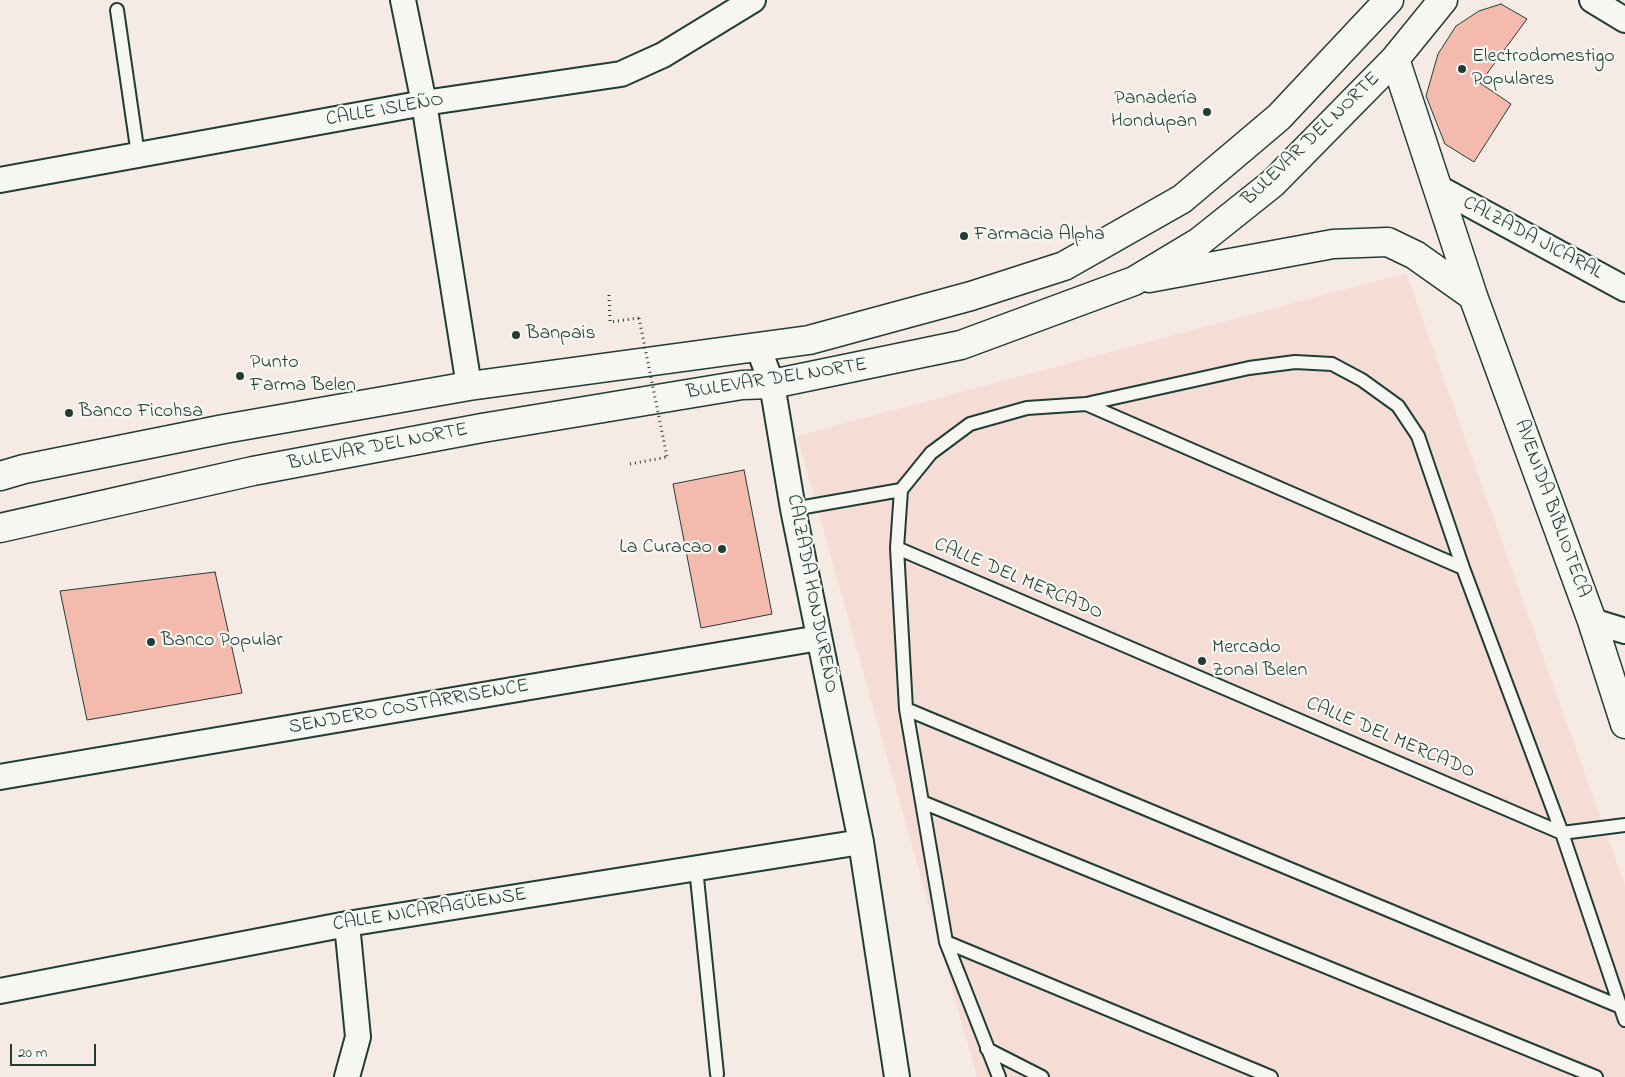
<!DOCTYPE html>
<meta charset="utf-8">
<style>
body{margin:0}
#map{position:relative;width:1625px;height:1077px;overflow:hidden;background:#f6eae4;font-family:"Indie Flower",sans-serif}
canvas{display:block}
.scale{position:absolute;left:10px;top:1044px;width:86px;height:22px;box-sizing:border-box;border:2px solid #1f3d34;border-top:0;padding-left:6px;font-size:15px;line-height:18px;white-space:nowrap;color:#1f3d34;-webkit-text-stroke:4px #f6f6f2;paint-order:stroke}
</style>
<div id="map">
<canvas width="1625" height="1077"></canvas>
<div class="scale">20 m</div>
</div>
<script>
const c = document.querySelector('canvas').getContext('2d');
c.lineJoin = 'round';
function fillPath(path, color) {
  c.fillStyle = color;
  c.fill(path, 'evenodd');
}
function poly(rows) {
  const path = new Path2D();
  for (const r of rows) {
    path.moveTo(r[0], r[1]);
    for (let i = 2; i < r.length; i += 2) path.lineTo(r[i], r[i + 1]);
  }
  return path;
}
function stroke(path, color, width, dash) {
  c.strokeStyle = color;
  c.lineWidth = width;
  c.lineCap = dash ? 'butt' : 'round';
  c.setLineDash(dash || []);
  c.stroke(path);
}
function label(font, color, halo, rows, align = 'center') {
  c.font = font + ' "Indie Flower",sans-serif';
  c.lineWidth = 4.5;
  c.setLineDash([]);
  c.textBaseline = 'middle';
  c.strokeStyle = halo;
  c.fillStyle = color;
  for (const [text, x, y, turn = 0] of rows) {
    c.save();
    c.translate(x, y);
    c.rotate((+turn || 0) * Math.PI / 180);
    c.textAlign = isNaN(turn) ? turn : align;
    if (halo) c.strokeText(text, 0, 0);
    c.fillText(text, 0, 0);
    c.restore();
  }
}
fillPath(poly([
 [1406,273,1625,886,1625,1077,977,1077,797,436]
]), '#f5dcd4');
const building = poly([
 [1501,4,1527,19,1480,83,1511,104,1474,162,1445,144,1426,96,1438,54,1456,26,1479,11,1501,4],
 [744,470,772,614,701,628,673,484,744,470],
 [215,572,242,693,87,720,60,591,215,572]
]);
fillPath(building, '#f4baae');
stroke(building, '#1f3d34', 1);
const lane = poly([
 [117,10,138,155],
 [1086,404,1463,568],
 [901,490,931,453,970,424,1027,408,1086,404,1249,368,1295,362,1332,364,1362,380,1398,406,1418,436,1463,568,1562,833,1625,1020],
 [793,509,901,490,897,548,906,709,946,942,999,1077],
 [897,548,1562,833,1625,825],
 [906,709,1621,1007],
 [922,802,1596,1077],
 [696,868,717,1074],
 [946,942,1271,1077],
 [987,1049,1042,1077]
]);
const street = poly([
 [403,0,424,103,469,386],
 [1592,0,1625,20],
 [0,180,424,103,621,74,663,55,753,0],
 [1439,188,1625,289],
 [758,347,772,384,793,509,861,842,897,1077],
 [1592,621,1625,631],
 [0,777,819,638],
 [347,924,358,1037,347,1077],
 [0,991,347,924,861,842]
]);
const secondary = poly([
 [1395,59,1473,296,1592,621,1625,724],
 [1149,278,1333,244,1388,242,1415,255,1473,296],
 [0,476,24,469,224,429,469,386,809,340,971,296,1064,266,1182,199,1279,117,1389,0],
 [0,528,253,471,482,428,742,385,772,384,961,345,1134,281,1199,242,1273,183,1395,59,1443,0]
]);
stroke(lane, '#1f3d34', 16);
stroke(street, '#1f3d34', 28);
stroke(secondary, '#1f3d34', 31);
stroke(poly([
 [609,295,610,322,639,318],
 [630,464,667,457]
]), '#1f3d34', 3, [1, 4]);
stroke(lane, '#f6f6f2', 12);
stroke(street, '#f6f6f2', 24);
stroke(secondary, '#f6f6f2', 28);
stroke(poly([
 [639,318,667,457]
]), '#1f3d34', 3, [1, 4]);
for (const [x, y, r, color] of [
 [1462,69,5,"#1f3d34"],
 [1207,112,5,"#1f3d34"],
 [964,236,5,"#1f3d34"],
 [516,335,5,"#1f3d34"],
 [240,376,5,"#1f3d34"],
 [69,413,5,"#1f3d34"],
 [722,549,5,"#1f3d34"],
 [151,642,5,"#1f3d34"],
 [1202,661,5,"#1f3d34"]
]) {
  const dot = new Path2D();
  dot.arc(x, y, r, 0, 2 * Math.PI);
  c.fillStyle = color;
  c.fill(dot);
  stroke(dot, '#f6f6f2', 2);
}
label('20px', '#1f3d34', '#f6f6f2', [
 ["Electrodomestigo",1472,58],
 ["Populares",1472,81],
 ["Panadería",1197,100,"right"],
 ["Hondupan",1197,123,"right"],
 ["Farmacia Alpha",974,236],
 ["Banpais",526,335],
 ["Punto",250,364],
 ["Farma Belen",250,387],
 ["Banco Ficohsa",79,413],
 ["La Curacao",712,549,"right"],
 ["Banco Popular",161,642],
 ["Mercado",1212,649],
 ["Zonal Belen",1212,672]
], 'left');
label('20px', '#1f3d34', '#f6f6f2', [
 ["CALLE ISLEÑO",385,111,-10],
 ["BULEVAR DEL NORTE",1312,140,-44],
 ["CALZADA JICARAL",1532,239,28],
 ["BULEVAR DEL NORTE",777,380,-9],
 ["BULEVAR DEL NORTE",378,448,-11],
 ["AVENIDA BIBLIOTECA",1551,509,70],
 ["CALLE DEL MERCADO",1018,580,23],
 ["CALZADA HONDUREÑO",811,594,79],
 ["SENDERO COSTARRISENCE",409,708,-10],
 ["CALLE DEL MERCADO",1390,739,23],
 ["CALLE NICARAGÜENSE",430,911,-9]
]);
</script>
